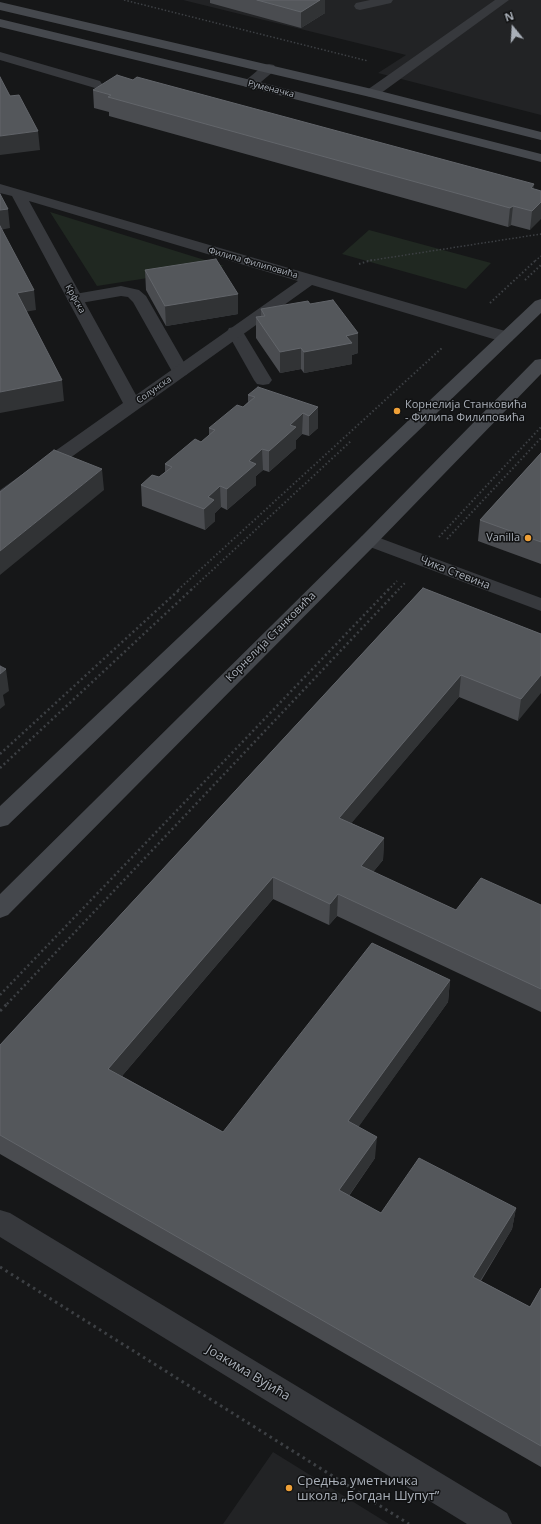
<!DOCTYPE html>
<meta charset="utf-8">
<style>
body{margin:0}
#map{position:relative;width:541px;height:1524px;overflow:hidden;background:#161718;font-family:"Open Sans",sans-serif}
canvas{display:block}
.north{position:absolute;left:493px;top:8px;width:40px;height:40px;-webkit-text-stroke:3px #111213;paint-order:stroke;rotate:342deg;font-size:11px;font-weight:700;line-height:16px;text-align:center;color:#a9afb8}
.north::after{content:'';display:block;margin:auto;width:14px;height:18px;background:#a9afb8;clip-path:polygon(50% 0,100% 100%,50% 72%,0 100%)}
</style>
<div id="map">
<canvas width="541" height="1524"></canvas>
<div class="north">N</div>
</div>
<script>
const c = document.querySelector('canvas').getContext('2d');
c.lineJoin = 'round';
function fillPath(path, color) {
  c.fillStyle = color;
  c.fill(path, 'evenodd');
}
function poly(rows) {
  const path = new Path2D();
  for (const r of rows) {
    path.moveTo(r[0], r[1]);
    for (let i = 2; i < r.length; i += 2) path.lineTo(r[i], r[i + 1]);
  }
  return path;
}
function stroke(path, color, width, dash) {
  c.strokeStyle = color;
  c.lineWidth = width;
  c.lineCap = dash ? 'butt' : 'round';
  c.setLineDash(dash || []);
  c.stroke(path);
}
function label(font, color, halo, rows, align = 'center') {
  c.font = font + ' "Open Sans",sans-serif';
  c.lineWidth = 3;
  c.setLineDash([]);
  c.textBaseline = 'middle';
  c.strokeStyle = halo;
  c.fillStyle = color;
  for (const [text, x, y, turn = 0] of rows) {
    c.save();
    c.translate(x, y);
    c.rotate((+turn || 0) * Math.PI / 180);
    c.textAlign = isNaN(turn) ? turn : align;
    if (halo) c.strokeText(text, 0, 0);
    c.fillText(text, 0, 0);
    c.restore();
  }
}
fillPath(poly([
 [183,0,541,0,541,115,378,73,406,55],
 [273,1452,389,1524,223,1524]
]), '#222325');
fillPath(poly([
 [50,212,224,266,97,286],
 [369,230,491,263,466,289,342,254]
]), '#202821');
stroke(poly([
 [124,0,368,61],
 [367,261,541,234],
 [535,261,541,256]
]), '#3d4044', 1.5, [1.5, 2]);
stroke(poly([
 [359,264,372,260],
 [525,280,541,265],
 [490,303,536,260],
 [439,537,541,427],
 [447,539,541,438],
 [178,590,443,347],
 [191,590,352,440],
 [388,590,397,581],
 [398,590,405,583]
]), '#3d4044', 2, [1.5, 2.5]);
stroke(poly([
 [0,754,180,589],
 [0,768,192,589],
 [0,995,389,589],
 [7,1004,399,589]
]), '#3d4044', 2.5, [2, 3]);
stroke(poly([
 [0,1011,8,1003],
 [0,1267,409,1524]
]), '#3d4044', 3, [2.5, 4]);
fillPath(poly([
 [370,0,393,0,391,3,360,10,356,9,354,6,356,3,370,0],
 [495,0,509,0,377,96,372,97,367,96,365,93,367,90,495,0],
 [0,52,100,81,102,84,100,87,95,88,0,60,0,52],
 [269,64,274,65,276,68,274,71,255,87,245,87,243,84,245,81,264,65,269,64],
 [121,286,139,290,146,296,189,371,186,375,180,376,174,375,133,302,128,297,121,296,75,304,69,302,67,299,69,296,75,294,121,286],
 [235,327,241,328,243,332,272,380,269,384,263,385,257,384,254,380,227,332,229,328,235,327]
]), '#37393d');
fillPath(poly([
 [0,184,512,333,514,337,512,341,506,342,500,341,312,285,7,503,0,505,0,490,123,403,12,196,0,193,0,184],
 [29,201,298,281,136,395,29,201],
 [369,534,541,598,541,611,362,544,359,540,362,536,369,534],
 [0,1210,10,1213,507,1513,512,1524,467,1524,0,1237,0,1210]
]), '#37393d');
fillPath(poly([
 [0,2,372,89,541,132,541,140,370,97,0,10,0,2],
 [0,19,255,81,541,154,541,162,247,87,0,27,0,19],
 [541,299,541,313,8,825,0,827,0,806,535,301,541,299],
 [541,359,541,374,376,544,8,915,0,918,0,894,362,536,535,360,541,359]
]), '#45484d');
fillPath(poly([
 [210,0,325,0,325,13,301,28,210,3],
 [93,90,534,189,541,191,530,230,511,225,508,227,109,116,109,112,94,108],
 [145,270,238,314,166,326,146,290],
 [310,304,358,333,358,353,352,355,352,364,304,373,301,369,280,373,256,338,256,317,261,316,261,309],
 [248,395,318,407,318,428,309,436,302,434,296,440,296,448,269,472,263,470,256,476,256,485,227,510,221,507,215,513,215,521,205,530,142,506,141,485,159,477,165,472,165,464,201,442,209,435,209,428,243,407,248,402],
 [541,453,541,564,478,541,480,520],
 [423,588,541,634,518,721,459,697,351,823,384,838,383,860,373,872,456,910,541,905,541,1012,337,916,329,925,273,899,122,1076,223,1132,450,980,448,1002,358,1127,375,1158,349,1196,381,1213,516,1208,512,1229,481,1281,530,1307,541,1288,541,1467,0,1154,0,1045]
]), '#4a4c50');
fillPath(poly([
 [320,0,325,0,325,13,301,28,301,12],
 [38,131,40,150,0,155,0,136],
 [534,184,532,204,531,188],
 [541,202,541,219,530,230,532,211],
 [513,206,511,225,508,227,510,208],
 [8,209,10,228,0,230,0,210],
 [34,290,36,310,19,313,17,293],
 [238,294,238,314,166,326,165,306],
 [358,333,358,353,352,355,352,364,304,373,304,352,346,336],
 [301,348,301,369,280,373,280,352],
 [62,380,64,401,0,413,0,392],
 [318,407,318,428,309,436,309,416],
 [303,413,302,434,296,440,296,448,269,472,269,451,290,425],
 [262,449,263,470,256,476,256,485,227,510,227,489,249,461],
 [102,469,104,490,0,575,0,551],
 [220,486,221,507,215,513,215,521,205,530,204,509,208,497],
 [6,669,9,691,3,695,5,705,0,709,0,674],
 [461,675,459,697,338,839,339,818],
 [541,675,541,693,518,721,521,699],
 [384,838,383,860,360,888,361,866],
 [273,877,273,899,110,1090,108,1069],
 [338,894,337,916,329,925,330,904],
 [450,980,448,1002,347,1143,348,1121],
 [377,1137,375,1158,338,1211,339,1190],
 [516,1208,512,1229,470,1297,473,1277]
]), '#313335');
const building = poly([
 [257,0,320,0,301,12,257,0],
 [117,75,133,80,137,77,534,184,531,188,541,191,541,202,532,211,513,206,510,208,108,97,111,95,93,90,117,75],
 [0,77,10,96,19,95,38,131,0,136,0,77],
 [0,194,8,209,0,210,0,194],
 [0,226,34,290,17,293,62,380,0,392,0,226],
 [216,259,238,294,165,306,145,270,216,259],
 [333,300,358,333,346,336,352,343,304,352,301,348,280,352,256,317,265,316,261,309,308,301,310,304,333,300],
 [258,387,318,407,309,416,303,413,290,425,296,427,269,451,262,449,249,461,256,464,227,489,220,486,208,497,214,500,204,509,141,485,152,475,159,477,172,467,165,464,195,439,201,442,215,430,209,428,237,405,243,407,255,397,248,395,258,387],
 [54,450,102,469,0,551,0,492,54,450],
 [541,453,541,542,480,520,541,453],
 [423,588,541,634,541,675,521,699,461,675,339,818,384,838,361,866,456,910,481,878,541,905,541,989,338,894,330,904,273,877,108,1069,223,1132,372,943,450,980,348,1121,377,1137,339,1190,381,1213,419,1158,516,1208,473,1277,530,1307,541,1288,541,1446,0,1135,0,1045,423,588],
 [0,666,6,669,0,674,0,666]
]);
fillPath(building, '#54575b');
stroke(building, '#62656a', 1);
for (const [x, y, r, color] of [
 [397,411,4,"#efa037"],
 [528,538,4,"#efa037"],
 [289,1488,4,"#efa037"]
]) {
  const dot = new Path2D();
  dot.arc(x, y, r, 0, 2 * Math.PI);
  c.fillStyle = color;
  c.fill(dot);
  stroke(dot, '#111213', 1.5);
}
label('9px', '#a9afb8', '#111213', [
 ["Руменачка",271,89,14],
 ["Филипа Филиповића",253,263,16],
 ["Крфска",75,299,61],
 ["Солунска",154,390,-35]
]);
label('11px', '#a9afb8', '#111213', [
 ["Корнелија Станковића",405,405],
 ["- Филипа Филиповића",405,418],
 ["Vanilla",520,538,"right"]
], 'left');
label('11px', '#a9afb8', '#111213', [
 ["Чика Стевина",455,573,21],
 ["Корнелија Станковића",271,637,-45]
]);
label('13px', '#a9afb8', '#111213', [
 ["Јоакима Вујића",248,1373,31]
]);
label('13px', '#a9afb8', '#111213', [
 ["Средња уметничка",297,1481],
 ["школа „Богдан Шупут”",297,1496]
], 'left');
</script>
